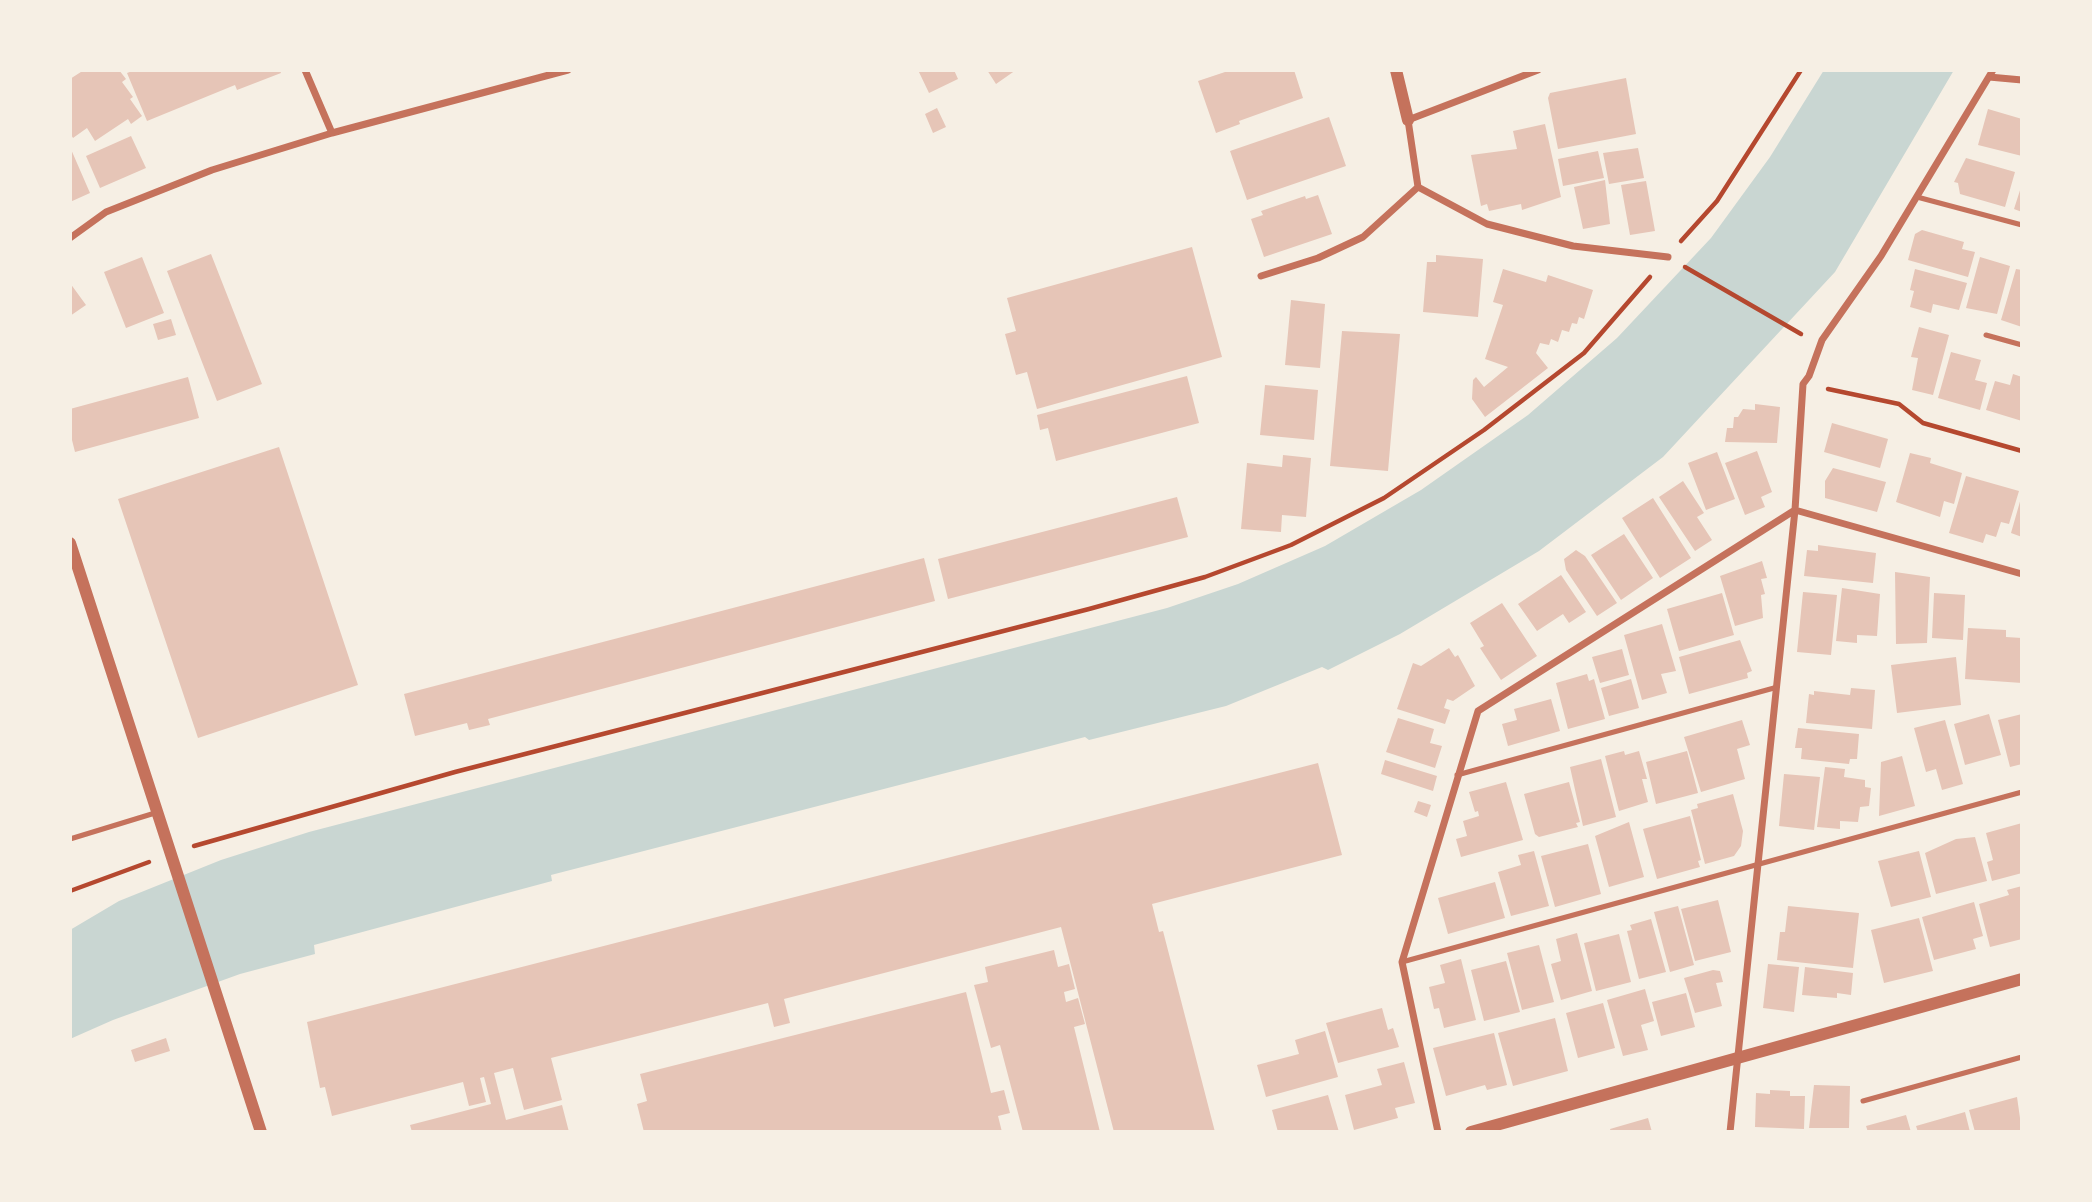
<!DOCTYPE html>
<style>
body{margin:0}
#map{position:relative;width:2092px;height:1202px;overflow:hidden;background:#f6efe4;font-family:"DM Sans",sans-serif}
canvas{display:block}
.frame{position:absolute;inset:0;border:72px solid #f6efe4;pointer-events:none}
</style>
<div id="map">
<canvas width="2092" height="1202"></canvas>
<div class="frame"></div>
</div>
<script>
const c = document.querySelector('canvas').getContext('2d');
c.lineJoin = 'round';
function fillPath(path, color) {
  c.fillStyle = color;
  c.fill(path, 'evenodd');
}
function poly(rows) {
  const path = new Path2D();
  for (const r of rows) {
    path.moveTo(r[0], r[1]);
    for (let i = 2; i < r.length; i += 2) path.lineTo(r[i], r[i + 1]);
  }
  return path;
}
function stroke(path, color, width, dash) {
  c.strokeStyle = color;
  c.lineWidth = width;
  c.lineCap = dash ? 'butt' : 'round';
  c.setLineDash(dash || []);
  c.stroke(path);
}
fillPath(poly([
 [1824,70,1954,70,1835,272,1663,457,1539,551,1400,634,1328,670,1322,667,1226,706,1089,740,1085,737,551,875,552,881,314,945,315,954,240,974,113,1020,70,1039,70,930,119,901,221,860,309,832,1167,608,1238,584,1325,546,1421,490,1528,415,1617,338,1711,238,1770,157]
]), '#c9d6d2');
fillPath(poly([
 [84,70,119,70,126,79,122,82,133,97,130,99,142,116,131,124,128,119,95,141,87,128,73,138,70,133,70,79],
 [135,70,280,70,281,73,237,90,235,85,147,121,127,73],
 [918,70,954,70,958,79,929,93],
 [987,70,1016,70,996,84],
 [1231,70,1294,70,1303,98,1239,121,1240,124,1216,133,1198,81],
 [1626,78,1636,134,1558,149,1548,98,1550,93],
 [937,108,946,127,933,133,925,114],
 [1988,109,2022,119,2022,156,1978,145],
 [1329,117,1346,166,1247,200,1230,151],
 [1545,124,1561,197,1522,210,1521,204,1489,211,1487,204,1481,206,1471,155,1517,149,1513,131],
 [131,136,146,168,100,188,86,156],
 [70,147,90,193,70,202],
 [1638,148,1644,178,1609,184,1603,153],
 [1598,151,1604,178,1563,186,1558,159],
 [1966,158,2015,172,2005,207,1960,194,1958,183,1954,182],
 [1605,180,1610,224,1583,229,1574,187],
 [1646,181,1655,231,1630,235,1621,185],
 [2022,184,2022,212,2014,209],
 [1318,195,1332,234,1264,257,1251,219,1263,215,1261,211,1305,196,1306,199],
 [1922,230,1964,242,1962,249,1975,252,1968,277,1908,260,1915,234],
 [1192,247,1222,357,1037,409,1027,372,1016,375,1005,334,1016,331,1007,298],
 [211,254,262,384,217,401,167,271],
 [1436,255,1483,259,1478,317,1423,312,1427,262,1436,262],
 [142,257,164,313,126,328,104,272],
 [1980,257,2010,266,1997,314,1966,308],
 [1503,269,1546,282,1548,275,1593,290,1584,319,1579,317,1577,324,1572,323,1569,332,1562,330,1558,342,1551,339,1549,345,1540,343,1536,353,1548,368,1485,417,1472,399,1473,380,1476,377,1484,387,1508,367,1485,359,1503,305,1493,302],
 [1915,269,1967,283,1959,310,1933,304,1931,313,1910,307,1914,291,1910,290],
 [2016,269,2022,270,2022,327,2001,320],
 [70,283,86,305,70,316],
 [1291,300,1325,304,1320,368,1285,365],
 [171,319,176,335,158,340,153,324],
 [1919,327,1949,335,1933,395,1912,390,1918,358,1911,357],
 [1342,331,1400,334,1388,471,1330,466],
 [1951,352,1981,360,1975,380,1987,383,1980,410,1938,398],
 [2013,374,2022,377,2022,421,1986,410,1995,381,2010,385],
 [1187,376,1199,423,1056,461,1048,428,1040,430,1037,415],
 [188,377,199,418,75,452,70,432,70,409],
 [1265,385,1318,390,1314,440,1260,435],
 [1755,404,1780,407,1777,443,1725,442,1727,428,1733,428,1734,417,1738,417,1743,409,1755,410],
 [1832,423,1888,439,1880,468,1824,452],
 [279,447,358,685,198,738,118,499],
 [1757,451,1772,492,1761,497,1765,507,1745,515,1725,463],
 [1717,452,1735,499,1706,510,1688,463],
 [1910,453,1931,458,1930,463,1962,473,1954,504,1944,501,1940,517,1896,502],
 [1283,455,1311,458,1306,517,1282,515,1281,532,1241,529,1247,463,1282,467],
 [1833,468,1886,482,1877,512,1825,498,1825,481],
 [1966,476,2019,491,2009,524,2001,522,1996,537,1986,534,1983,543,1949,533],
 [1683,481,1704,513,1697,517,1712,540,1695,551,1659,497],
 [1177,497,1188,537,948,599,938,559],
 [1653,498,1691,558,1660,578,1622,518],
 [2021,498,2022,498,2022,537,2011,533],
 [1624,534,1653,578,1621,600,1591,555],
 [1818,545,1876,553,1873,583,1804,576,1807,550,1818,551],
 [1576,550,1585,556,1617,603,1597,616,1566,570,1564,559],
 [924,558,935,601,488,719,490,725,469,730,467,723,415,736,404,694],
 [1762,561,1767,578,1761,579,1765,594,1761,595,1763,618,1735,626,1720,576],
 [1895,572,1930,577,1927,643,1896,644],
 [1561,575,1586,612,1569,623,1563,614,1537,631,1518,604],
 [1842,588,1880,594,1877,636,1857,635,1857,643,1836,641],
 [1803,592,1837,595,1831,655,1797,652],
 [1722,593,1734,635,1679,651,1667,609],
 [1934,593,1965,595,1963,640,1932,638],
 [1502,603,1537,656,1501,680,1480,648,1484,646,1470,623],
 [1662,624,1676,671,1661,674,1667,693,1642,700,1624,635],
 [1968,628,2006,630,2006,637,2022,638,2022,683,1965,679],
 [1740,640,1752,671,1747,673,1748,678,1689,694,1679,657],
 [1449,648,1455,657,1458,655,1475,686,1453,701,1447,699,1444,708,1450,710,1445,724,1397,709,1413,663,1421,666],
 [1622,649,1629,675,1600,683,1592,657],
 [1956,657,1961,705,1897,713,1891,665],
 [1587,674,1589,681,1594,679,1605,719,1568,729,1556,683],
 [1631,679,1639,708,1609,716,1601,688],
 [1851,688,1875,690,1872,729,1806,723,1809,694,1814,695,1814,691,1850,695],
 [1551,699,1560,731,1508,746,1502,724,1517,720,1514,709],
 [1989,714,2001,755,1965,765,1954,724],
 [2022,714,2022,764,2010,767,1998,720],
 [1398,718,1434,729,1430,743,1442,746,1435,768,1386,752],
 [1742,720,1750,745,1737,749,1745,779,1701,792,1684,737],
 [1945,720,1963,784,1942,790,1936,769,1926,772,1914,728],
 [1798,728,1859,734,1857,759,1850,759,1849,764,1801,759,1802,748,1795,748],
 [1624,751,1625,755,1639,751,1647,779,1642,779,1648,802,1619,811,1605,756],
 [1687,751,1698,793,1656,804,1646,762],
 [1902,756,1915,806,1879,816,1881,762],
 [1601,759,1616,817,1583,826,1570,767],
 [1385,760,1437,776,1433,791,1381,774],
 [1318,763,1342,855,1152,904,1159,932,1163,931,1215,1132,1114,1132,1061,927,784,999,790,1023,774,1027,768,1003,551,1058,562,1100,524,1110,513,1068,494,1073,506,1120,562,1105,569,1132,412,1132,410,1125,491,1104,484,1077,480,1078,486,1102,469,1106,463,1082,332,1116,325,1087,320,1088,307,1022],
 [1825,767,1845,769,1844,777,1865,780,1865,787,1871,788,1869,806,1860,807,1858,822,1840,821,1840,829,1817,827],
 [1784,774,1820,777,1814,830,1779,826],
 [1506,782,1523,840,1461,857,1456,839,1467,836,1463,821,1479,816,1478,811,1475,812,1469,792],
 [1569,782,1580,822,1576,823,1578,827,1539,837,1535,834,1524,794],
 [1733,794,1743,831,1741,846,1734,856,1705,864,1691,810,1698,808,1697,804],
 [1418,801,1431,805,1427,817,1414,812],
 [1690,816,1701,860,1698,861,1700,867,1657,879,1643,829],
 [1629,822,1644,877,1609,887,1595,836],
 [2022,823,2022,873,1992,881,1987,862,1993,860,1986,833],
 [1975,837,1987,881,1936,894,1925,853,1956,839],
 [1588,844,1601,894,1555,907,1541,856],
 [1534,851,1549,906,1511,916,1498,872,1521,865,1518,855],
 [1919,851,1931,897,1891,907,1878,861],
 [1495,882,1505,918,1448,934,1438,898],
 [2022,886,2022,939,1990,947,1979,904,2009,895,2007,890],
 [1718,900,1731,952,1695,961,1681,909],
 [1974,902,1983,936,1973,939,1976,949,1934,960,1922,917],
 [1678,906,1694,965,1670,972,1654,912],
 [1788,906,1859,913,1853,968,1777,960,1780,932,1785,932],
 [1919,918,1933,971,1884,983,1871,930],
 [1651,919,1666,972,1639,979,1627,931,1632,930,1630,925],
 [1577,933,1592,991,1561,1000,1551,964,1561,961,1556,939],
 [1619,934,1631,982,1596,991,1584,943],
 [1539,945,1554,1002,1522,1010,1507,953],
 [1054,950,1058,967,1069,964,1075,989,1064,992,1066,1002,1078,998,1085,1024,1074,1027,1100,1132,1023,1132,1000,1045,991,1048,974,985,988,982,985,967],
 [1461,959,1476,1020,1444,1028,1439,1008,1434,1009,1429,987,1445,983,1440,965],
 [1506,961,1520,1012,1484,1021,1471,970],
 [1768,964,1799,967,1794,1012,1763,1008],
 [1805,967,1853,973,1851,995,1837,993,1837,998,1802,995],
 [1713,970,1720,971,1723,982,1716,983,1722,1006,1695,1013,1684,978],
 [1645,989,1654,1021,1641,1025,1648,1050,1623,1056,1607,1000],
 [966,992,991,1093,1004,1090,1010,1113,998,1116,1002,1132,644,1132,637,1104,647,1101,640,1074],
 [1686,993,1695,1027,1661,1036,1652,1002],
 [1603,1003,1615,1048,1578,1058,1566,1013],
 [1382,1008,1388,1030,1393,1028,1399,1047,1338,1063,1326,1023],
 [1555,1018,1568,1071,1513,1086,1498,1033],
 [1325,1031,1338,1077,1266,1097,1257,1065,1299,1054,1295,1040],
 [1494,1033,1507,1085,1487,1090,1485,1085,1446,1096,1433,1048],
 [166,1038,170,1051,135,1062,131,1050],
 [1404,1062,1415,1103,1395,1108,1398,1118,1354,1130,1345,1095,1382,1085,1377,1069],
 [1814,1085,1850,1086,1849,1128,1809,1128],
 [1770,1090,1790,1091,1790,1096,1805,1096,1804,1129,1755,1127,1756,1093,1770,1094],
 [1328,1095,1339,1132,1278,1132,1272,1110],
 [2017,1097,2022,1132,1975,1132,1969,1110],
 [1965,1112,1970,1132,1918,1132,1916,1126],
 [1906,1115,1911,1132,1868,1132,1866,1126],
 [1648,1118,1652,1132,1611,1132,1610,1129]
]), '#e6c5b7');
stroke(poly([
 [1681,241,1717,201,1801,70],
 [1685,267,1801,334],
 [1828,389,1899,404,1923,423,2022,451],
 [194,846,455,772,1089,609,1205,577,1291,545,1384,498,1484,430,1584,353,1650,277],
 [70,891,149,862]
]), '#b5482f', 4.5);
stroke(poly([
 [1917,197,2022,225],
 [1986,335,2022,345],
 [1457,775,1774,688],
 [70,839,155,813],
 [1402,962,2022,792],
 [1863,1101,2022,1057]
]), '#c5725c', 5);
stroke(poly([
 [305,70,332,133],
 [1538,70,1408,120,1418,187,1487,224,1573,246,1668,257],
 [1989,77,2022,80],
 [70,238,106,212,212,170,332,133,568,70],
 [1261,276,1318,258,1363,237,1418,187],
 [1438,1132,1402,962,1478,711,1795,510,2022,574],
 [1730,1132,1795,510,1803,384,1809,376,1822,340,1881,256,1993,70]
]), '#c5725c', 7);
stroke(poly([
 [1396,70,1408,120],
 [70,543,261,1132],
 [1471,1132,2022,979]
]), '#c5725c', 12);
</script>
